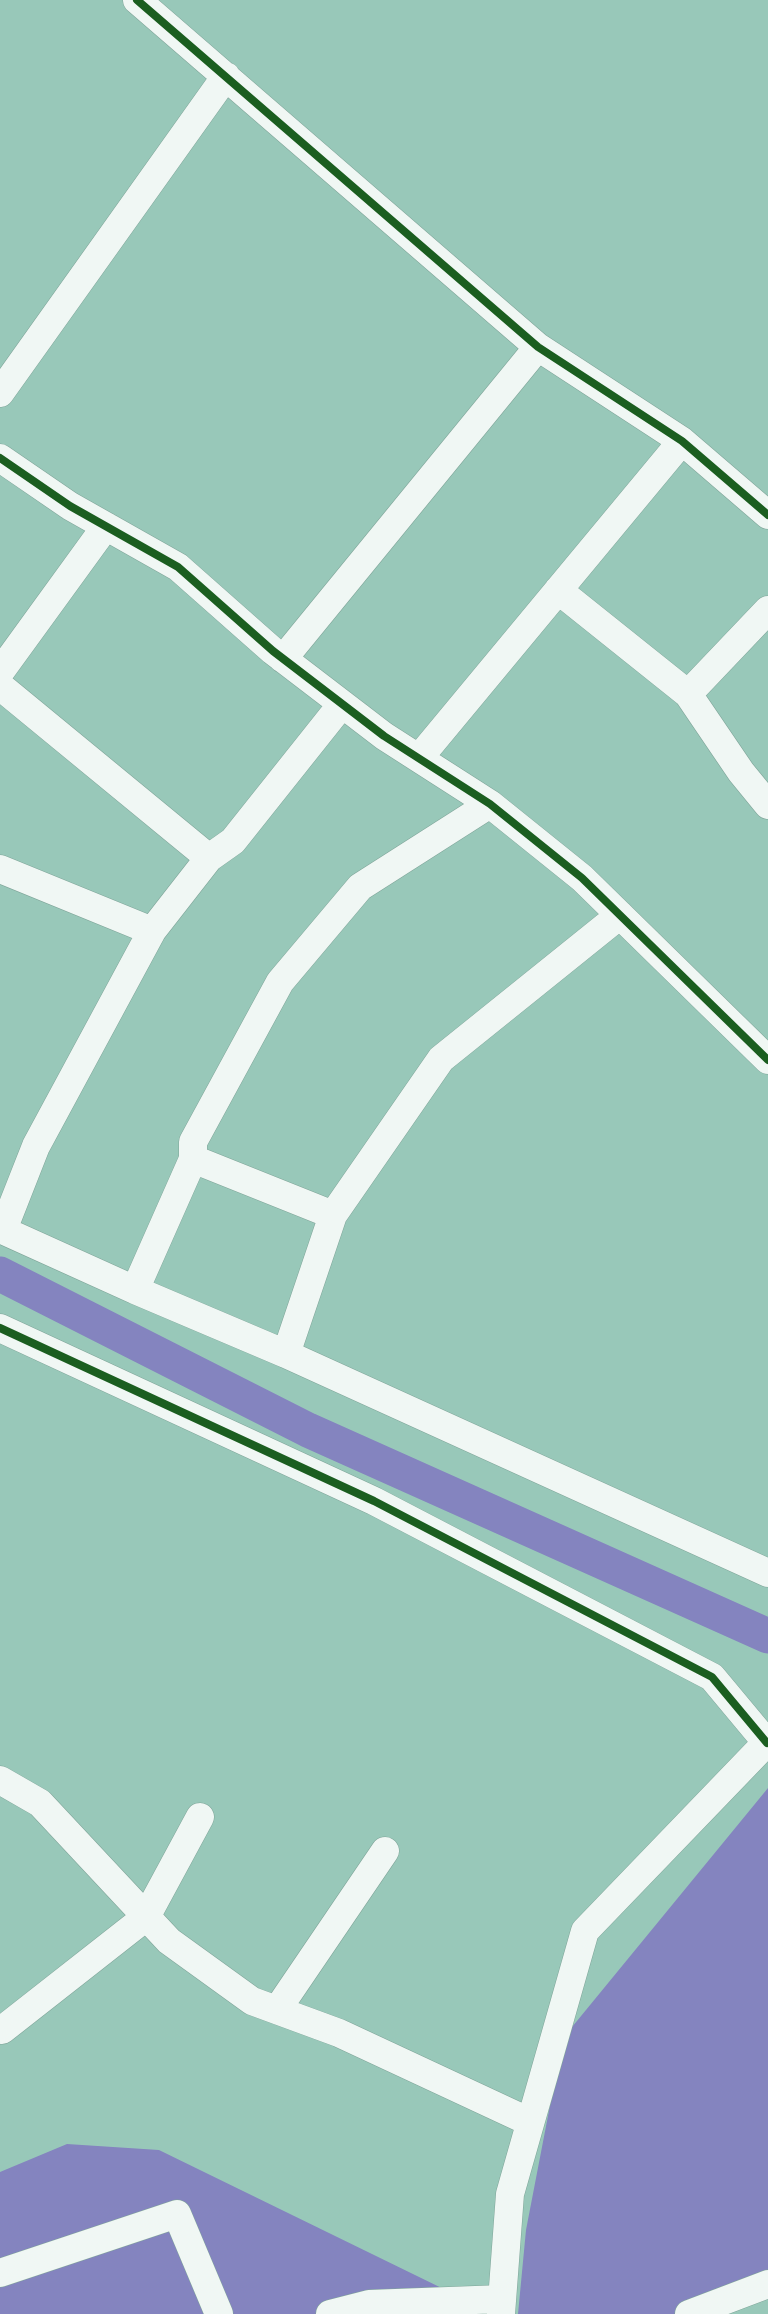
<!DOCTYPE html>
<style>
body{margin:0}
canvas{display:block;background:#98c8b9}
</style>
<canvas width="768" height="2314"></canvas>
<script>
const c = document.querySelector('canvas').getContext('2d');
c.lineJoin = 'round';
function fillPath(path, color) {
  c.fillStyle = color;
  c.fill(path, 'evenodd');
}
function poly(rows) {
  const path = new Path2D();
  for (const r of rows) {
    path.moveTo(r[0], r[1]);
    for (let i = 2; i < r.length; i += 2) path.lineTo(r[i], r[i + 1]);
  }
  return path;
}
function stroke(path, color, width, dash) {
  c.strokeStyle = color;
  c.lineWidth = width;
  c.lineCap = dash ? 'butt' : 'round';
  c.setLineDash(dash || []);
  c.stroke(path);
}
fillPath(poly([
 [768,1788,768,2295,720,2314,518,2314,526,2230,563,2038],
 [67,2144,159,2150,458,2296,450,2314,0,2314,0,2172]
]), '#8484bf');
stroke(poly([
 [0,1274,308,1430,768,1636]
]), '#8484bf', 35);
const minor = poly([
 [137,0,538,347,682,441,768,515],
 [0,393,226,76],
 [0,458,70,506,178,567,273,651,384,736,490,804,582,878,768,1060],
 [558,590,688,694,768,610],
 [283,659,538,347],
 [0,672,106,526],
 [0,686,209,858],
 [688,694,741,772,768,805],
 [419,758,682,441],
 [0,869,152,931],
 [193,1159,333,1215],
 [0,1229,135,1290,286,1354,768,1573],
 [3,1230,36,1146,152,931,209,858,233,841,342,704],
 [135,1290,193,1159,193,1142,280,982,360,887,490,804],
 [0,1328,374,1501,712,1677,767,1743],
 [286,1354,333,1215,441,1059,620,915],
 [0,1780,40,1803,169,1941,252,2001,339,2033,530,2122],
 [277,2010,385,1851],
 [2,2030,146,1917,200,1817],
 [0,2273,177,2214,219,2314],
 [330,2314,369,2304,502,2299],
 [501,2314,510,2194,585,1931,768,1741],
 [689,2314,768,2284]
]);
stroke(minor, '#7fa599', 29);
stroke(minor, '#f0f7f4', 28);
stroke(poly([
 [137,0,538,347,682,441,768,515],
 [0,458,70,506,178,567,273,651,384,736,490,804,582,878,768,1060],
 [0,1328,374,1501,712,1677,767,1743]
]), '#1b5e20', 8);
</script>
